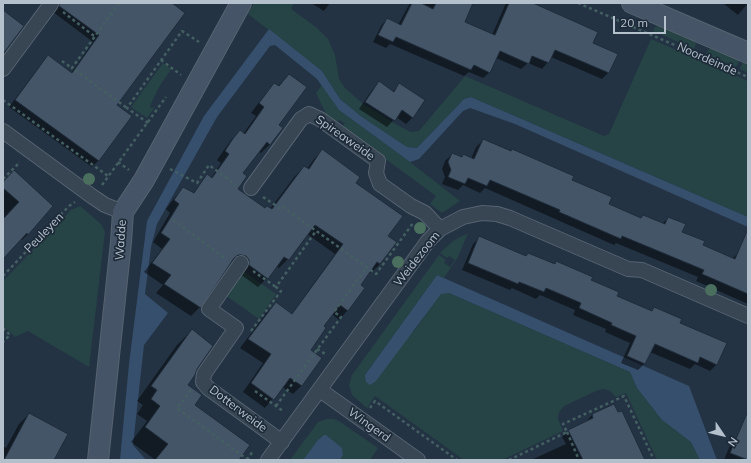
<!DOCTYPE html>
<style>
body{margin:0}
#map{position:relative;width:751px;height:463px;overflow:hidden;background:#233344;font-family:Mulish,sans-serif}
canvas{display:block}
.frame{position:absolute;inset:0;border:4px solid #b5c0cd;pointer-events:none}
.north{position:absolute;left:703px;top:415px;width:40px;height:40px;-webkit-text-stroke:3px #1d2a38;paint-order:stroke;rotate:125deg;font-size:11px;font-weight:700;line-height:16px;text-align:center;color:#b5c0cd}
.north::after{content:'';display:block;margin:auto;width:14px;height:18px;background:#b5c0cd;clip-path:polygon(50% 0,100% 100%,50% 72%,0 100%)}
.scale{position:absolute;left:613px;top:16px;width:53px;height:18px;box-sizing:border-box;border:2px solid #b5c0cd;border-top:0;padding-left:5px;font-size:12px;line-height:14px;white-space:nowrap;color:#b5c0cd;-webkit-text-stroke:3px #1d2a38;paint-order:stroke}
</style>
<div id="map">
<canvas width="751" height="463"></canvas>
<div class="frame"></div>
<div class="north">N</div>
<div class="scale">20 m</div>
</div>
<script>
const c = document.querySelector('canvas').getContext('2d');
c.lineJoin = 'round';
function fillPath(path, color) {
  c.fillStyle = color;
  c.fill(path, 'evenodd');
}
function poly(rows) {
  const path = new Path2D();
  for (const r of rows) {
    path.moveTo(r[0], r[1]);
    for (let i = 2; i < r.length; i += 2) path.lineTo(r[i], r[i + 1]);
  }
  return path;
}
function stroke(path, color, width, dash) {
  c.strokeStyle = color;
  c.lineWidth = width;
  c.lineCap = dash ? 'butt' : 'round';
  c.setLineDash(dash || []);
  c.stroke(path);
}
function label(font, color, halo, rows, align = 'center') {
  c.font = font + ' Mulish,sans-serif';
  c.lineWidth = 3.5;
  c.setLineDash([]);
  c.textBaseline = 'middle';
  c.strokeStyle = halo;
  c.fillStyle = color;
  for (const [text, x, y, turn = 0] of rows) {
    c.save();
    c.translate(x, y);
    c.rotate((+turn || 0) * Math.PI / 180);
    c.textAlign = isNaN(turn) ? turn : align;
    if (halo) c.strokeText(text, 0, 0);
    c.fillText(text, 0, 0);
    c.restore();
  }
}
fillPath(poly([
 [254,3,294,3,291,9,316,27,328,39,335,55,339,79,345,88,362,103,397,125,411,132,419,131,465,76,604,136,609,134,651,39,748,81,748,217,471,97,464,99,417,148,407,147,362,117,340,99,322,71,248,14],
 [663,24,694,37,696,44,694,49,653,31,655,27],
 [716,47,741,58,736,67,706,54,709,49],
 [744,59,748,61,748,73,740,69],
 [163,63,171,69,159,87,150,106,151,108,155,107,147,118,131,107],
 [322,85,339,110,410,162,460,201,442,213,430,204,436,196,342,127,345,123,339,120,337,123,327,116,316,93],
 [80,206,102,225,105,232,89,367,28,331,15,337,3,325,3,281,71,210],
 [468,233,458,257,444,278,437,275,365,375,414,331,441,293,449,293,630,372,637,388,662,420,691,442,700,460,657,460,626,393,616,397,610,391,603,389,596,391,564,406,559,412,558,419,563,431,502,460,464,460,375,396,367,408,352,395,349,385,352,375,439,255,446,260,444,263,450,267,455,260,449,256,447,258,440,253,453,241],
 [242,270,276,294,259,319,225,295],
 [327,419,333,419,339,421,378,448,370,460,340,460,342,458,326,435,320,438,303,460,290,460,318,422]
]), '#264345');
fillPath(poly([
 [269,29,322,71,340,99,362,117,407,147,417,148,464,99,471,97,748,217,748,227,515,124,470,108,463,111,419,159,410,162,339,110,317,79,275,45,270,46,217,117,157,224,151,247,145,294,168,313,144,345,133,445,146,460,120,460,129,364,147,221,204,116],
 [437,275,689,386,717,460,700,460,691,442,662,420,637,388,630,372,449,293,441,294,376,381,370,385,366,382,365,375],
 [324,435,326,435,342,448,343,455,340,460,303,460,318,440]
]), '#364f6c');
fillPath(poly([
 [48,3,170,3,116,106,131,117,98,161,92,167,9,107,42,63,48,57,71,73,93,42,53,12],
 [311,3,330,3,324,11],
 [410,3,473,3,465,23,492,35,506,3,530,3,592,43,609,72,602,79,551,57,548,62,542,69,528,63,521,69,496,58,490,72,483,78,469,72,464,76,390,44,386,48,373,42,381,26,387,19,398,25],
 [723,3,748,3,738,15],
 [289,75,278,126,270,144,261,153,258,151,242,173,237,189,265,209,270,209,295,176,304,167,307,169,314,159,322,151,355,183,387,236,395,242,380,264,371,273,369,271,359,285,364,288,347,311,339,320,332,314,322,327,309,350,321,358,301,386,293,394,282,387,265,408,243,392,263,363,240,348,267,312,276,304,291,315,335,254,307,234,288,259,279,268,276,266,267,278,258,287,240,274,233,263,229,264,200,307,191,316,156,293,163,285,144,272,162,249,153,242,170,213,166,209,175,197,184,188,192,194,208,176,211,178,221,163,217,160,231,140,240,132,243,134,256,116,251,113,266,93,275,84,278,86],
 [379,83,392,92,400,85,413,117,406,124,396,117,387,127,359,109,372,90],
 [483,140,510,152,512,150,571,180,608,205,640,219,662,224,668,218,681,232,702,246,732,259,738,253,748,257,748,304,696,281,698,277,616,243,614,245,485,188,480,193,463,185,458,190,442,184,445,177,442,169,445,161,452,154,461,158,463,155,471,159,476,147],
 [14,171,28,234,22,240,21,239,3,258,3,183],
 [480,237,525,257,528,254,554,265,556,262,590,280,616,296,651,312,654,308,678,324,717,364,710,371,695,364,690,369,650,352,644,364,638,370,621,363,630,343,605,332,606,329,573,315,575,310,540,295,536,299,512,288,510,290,462,270,473,244],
 [192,330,196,369,187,385,193,405,238,460,153,460,154,459,131,442,147,421,137,414,143,405,137,401,177,345],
 [614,405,644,460,531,460,566,444,562,437,569,431,586,422,592,415],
 [748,411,748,460,724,460,731,443,738,436],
 [29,414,53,460,3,460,3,446,6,448,19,424]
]), '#0007');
const building = poly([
 [59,3,172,3,185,13,117,105,132,116,99,161,15,100,48,55,72,73,99,35,59,6,59,3],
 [412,3,421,3,433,9,436,3,473,3,465,22,495,35,509,3,533,3,598,32,593,43,618,54,609,73,555,50,549,63,532,56,529,64,500,51,490,73,474,65,471,70,396,37,393,42,378,35,387,18,401,25,412,3],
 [3,10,24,26,3,54,3,10],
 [289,74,307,87,279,125,283,128,270,145,267,142,243,173,247,176,238,189,265,208,267,206,272,209,304,166,309,169,322,149,360,177,356,183,403,216,388,236,397,242,380,264,377,262,361,285,365,288,348,311,340,305,324,326,326,328,311,350,322,358,302,386,290,378,274,400,251,383,271,354,248,339,276,302,292,314,343,244,315,225,289,260,284,257,268,279,249,265,249,260,246,256,242,255,238,255,234,258,201,308,164,284,171,275,152,263,170,239,161,233,179,204,174,200,183,187,194,193,207,174,212,178,229,154,225,151,232,140,240,130,245,134,264,107,259,103,274,83,279,86,289,74],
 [379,81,394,92,399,83,425,100,413,118,402,110,395,121,365,102,379,81],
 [483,139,511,151,512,149,574,176,572,180,612,197,609,204,641,218,643,215,665,224,668,217,686,224,682,232,705,241,703,245,735,259,748,229,748,294,702,274,704,270,622,236,621,239,559,212,560,210,490,180,487,186,468,178,465,184,448,177,451,170,448,162,452,153,462,157,463,154,474,159,483,139],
 [14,170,53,206,28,235,27,233,3,259,3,219,19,202,3,188,3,182,14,170],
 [479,236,526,256,528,253,555,264,556,261,593,277,591,280,619,292,617,296,652,311,654,307,682,319,680,323,727,343,717,365,700,357,698,363,655,344,645,364,627,356,636,336,611,325,612,323,579,308,581,303,546,288,544,292,519,282,518,284,468,263,479,236],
 [192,329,213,346,197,369,195,375,188,385,202,395,195,405,250,445,239,460,155,460,168,444,145,427,160,406,151,399,157,390,151,386,192,329],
 [614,404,618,412,622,411,645,460,583,460,568,430,593,418,592,414,614,404],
 [748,411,748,460,730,453,748,411],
 [29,413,68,434,54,460,4,460,29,413]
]);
fillPath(building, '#445568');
stroke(building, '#1f2c3a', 1);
const street = poly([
 [3,69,51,4],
 [3,131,93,197,105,205,123,212],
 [251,188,301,119,309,114,320,119,378,161,376,173,380,184,411,206,425,213,440,229],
 [241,263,209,309,236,328,204,374,203,382,208,388,282,442],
 [320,390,418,460],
 [268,460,428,241,440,229,463,217,482,213,497,214,510,218,628,269,642,270,748,316]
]);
const secondary = poly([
 [632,3,748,53],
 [98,460,121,242,123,212,144,180,241,3]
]);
stroke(street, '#566370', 16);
stroke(secondary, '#566370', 22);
stroke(poly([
 [119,3,72,68,127,108],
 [578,3,748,77],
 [63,12,94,36],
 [161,60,181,75],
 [62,61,72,68],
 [3,100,108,176],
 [148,123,127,108,182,31,199,42],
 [118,162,129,170],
 [170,169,197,183,209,165,236,185],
 [3,179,20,162],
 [102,185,166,97],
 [263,197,281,209,283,207,376,274,413,223],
 [173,220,222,256,227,257],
 [253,271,276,287],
 [3,276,69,206,75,202],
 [3,328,10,335,3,342],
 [251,331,281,291,276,287,316,231],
 [317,349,327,355],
 [191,390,177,408,247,459],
 [255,391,283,411],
 [276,406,341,317,334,312,367,267],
 [370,408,375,401,457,460],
 [567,432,579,460],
 [247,460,253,451],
 [509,460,567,432,563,424,624,396,654,460]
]), '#445f61', 2.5, [3, 3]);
stroke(street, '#384553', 14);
stroke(secondary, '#465467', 20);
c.fillStyle = '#4a6f5e';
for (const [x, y] of [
 [89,179],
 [420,228],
 [398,262],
 [711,290]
]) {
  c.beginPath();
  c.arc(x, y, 6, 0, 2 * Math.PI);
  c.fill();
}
label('12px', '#b5c0cd', '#1d2a38', [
 ["Noordeinde",707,59,24],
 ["Spireaweide",345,138,35],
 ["Peuleyen",44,233,-46],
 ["Wadde",121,240,-86],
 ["Weidezoom",417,259,-52],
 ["Dotterweide",238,409,37],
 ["Wingerd",369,425,36]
]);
</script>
